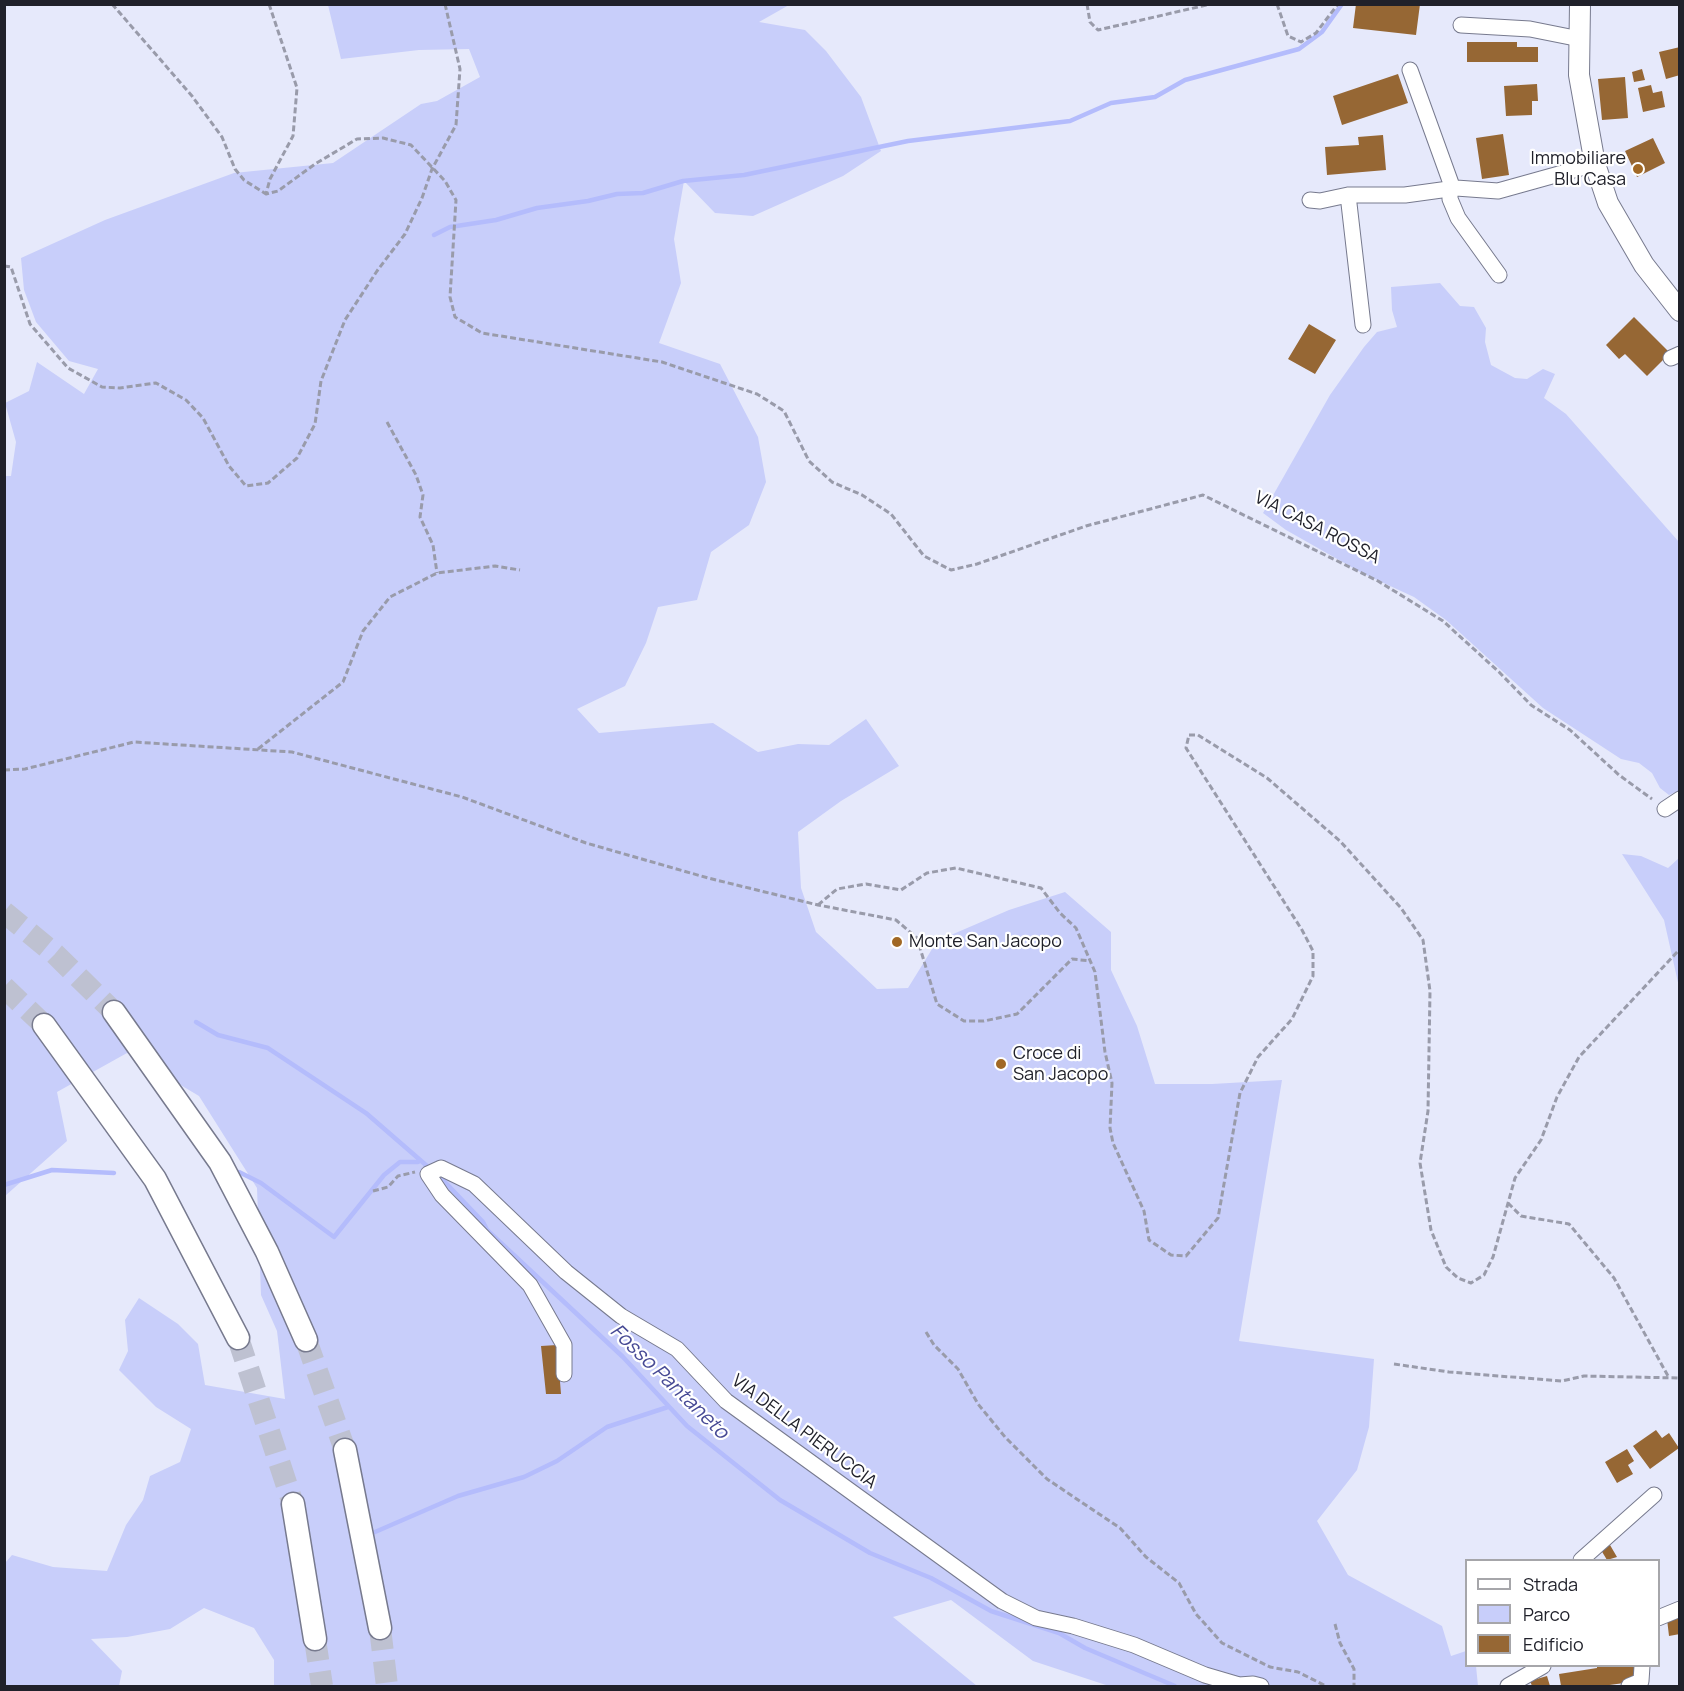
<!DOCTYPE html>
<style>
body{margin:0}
#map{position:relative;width:1684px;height:1691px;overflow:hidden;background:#e6e9fb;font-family:Manrope,sans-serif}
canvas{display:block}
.frame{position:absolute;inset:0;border:6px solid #20212a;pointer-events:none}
.legend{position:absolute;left:1465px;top:1559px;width:195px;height:108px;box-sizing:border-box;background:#fff;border:2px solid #a6a6aa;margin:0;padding:8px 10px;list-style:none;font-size:18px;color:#20212a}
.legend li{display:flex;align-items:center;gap:12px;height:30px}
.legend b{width:30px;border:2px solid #a6a6aa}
</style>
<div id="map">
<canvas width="1684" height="1691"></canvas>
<div class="frame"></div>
<ul class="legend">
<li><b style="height:8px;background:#fff"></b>Strada</li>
<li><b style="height:16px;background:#c8cefa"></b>Parco</li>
<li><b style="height:16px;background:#966734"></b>Edificio</li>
</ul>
</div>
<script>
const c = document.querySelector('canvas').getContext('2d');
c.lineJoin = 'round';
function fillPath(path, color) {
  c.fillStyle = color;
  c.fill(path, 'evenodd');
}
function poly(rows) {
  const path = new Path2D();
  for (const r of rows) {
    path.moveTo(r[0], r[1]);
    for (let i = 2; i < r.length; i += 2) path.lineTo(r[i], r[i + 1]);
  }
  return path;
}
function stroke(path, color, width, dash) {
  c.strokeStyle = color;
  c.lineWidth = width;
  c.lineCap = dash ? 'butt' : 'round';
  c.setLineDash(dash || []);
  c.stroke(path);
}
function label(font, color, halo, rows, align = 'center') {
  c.font = font + ' Manrope,sans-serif';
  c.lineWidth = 4.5;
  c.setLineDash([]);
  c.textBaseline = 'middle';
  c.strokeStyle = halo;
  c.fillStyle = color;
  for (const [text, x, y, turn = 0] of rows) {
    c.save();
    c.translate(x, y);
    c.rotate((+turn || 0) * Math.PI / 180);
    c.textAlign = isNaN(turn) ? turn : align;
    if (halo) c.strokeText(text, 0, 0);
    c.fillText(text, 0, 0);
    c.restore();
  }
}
fillPath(poly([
 [328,5,789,5,759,22,805,30,826,51,861,97,881,151,843,176,753,216,715,213,684,181,674,239,681,283,659,343,720,364,758,437,766,482,749,525,711,552,697,600,658,607,646,643,625,686,577,709,599,733,713,723,758,752,798,744,829,745,866,719,899,766,841,801,798,832,801,888,816,932,877,989,908,988,937,941,1009,910,1065,892,1111,932,1111,970,1137,1026,1155,1084,1212,1084,1282,1080,1239,1341,1374,1359,1369,1427,1357,1470,1317,1521,1348,1575,1442,1626,1451,1656,1466,1651,1466,1666,1476,1666,1478,1686,1109,1686,1033,1661,951,1600,893,1617,977,1686,274,1686,274,1660,254,1628,204,1608,170,1629,127,1637,91,1639,122,1671,119,1686,5,1686,5,1563,12,1555,53,1567,107,1571,126,1525,143,1500,150,1476,180,1462,191,1429,156,1407,119,1370,128,1351,125,1320,139,1298,178,1324,198,1344,205,1385,285,1399,277,1331,261,1295,257,1188,199,1096,127,1053,57,1092,67,1141,5,1196,4,476,11,476,16,442,5,403,29,391,37,362,84,394,98,369,69,361,36,322,24,290,21,258,105,220,234,173,333,163,421,104,437,101,480,77,469,49,419,50,341,59],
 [1440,283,1460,306,1474,307,1486,328,1485,342,1491,365,1515,378,1527,379,1543,369,1555,374,1544,398,1566,414,1679,542,1680,790,1669,795,1660,788,1652,773,1639,763,1621,759,1543,708,1446,620,1414,597,1362,573,1286,530,1263,513,1330,395,1364,347,1377,332,1397,327,1392,310,1391,287],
 [1622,854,1641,856,1668,868,1679,858,1679,987,1664,920]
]), '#c8cefa');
stroke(poly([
 [434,235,450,227,496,220,537,208,588,201,617,194,643,193,683,181,744,175,908,141,1070,121,1111,103,1155,97,1185,80,1299,49,1322,32,1342,4],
 [196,1022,218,1035,268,1048,366,1113,442,1179,483,1222,487,1230,623,1357,687,1426,780,1500,870,1553,931,1578,991,1611,1059,1633,1085,1648,1175,1686],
 [239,1172,261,1183,334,1237,384,1175,400,1162,418,1162],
 [4,1185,52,1170,114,1173],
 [375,1532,458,1496,524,1477,557,1461,607,1427,668,1407]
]), '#b4bcfc', 4.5);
fillPath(poly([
 [1356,4,1420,4,1416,35,1353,28],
 [1467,42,1517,42,1517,47,1538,47,1538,62,1467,62],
 [1680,47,1680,75,1666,79,1659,52],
 [1642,69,1645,80,1634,82,1632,72],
 [1398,74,1408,103,1342,125,1333,96],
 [1625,77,1628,118,1602,120,1598,79],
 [1537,84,1538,101,1532,101,1532,115,1506,116,1504,86],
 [1651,85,1653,93,1662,91,1665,107,1643,112,1638,88],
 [1503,134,1509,175,1482,179,1476,138],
 [1383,135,1386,170,1327,175,1325,147,1359,145,1358,137],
 [1653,138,1665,163,1637,177,1625,151],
 [1634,317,1670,353,1647,376,1625,354,1619,359,1606,345],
 [1309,324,1336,340,1315,374,1288,359],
 [557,1345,561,1394,546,1394,541,1346],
 [1656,1430,1662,1438,1669,1433,1679,1448,1650,1469,1633,1446],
 [1627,1449,1634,1461,1628,1465,1633,1474,1617,1483,1605,1462],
 [1610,1545,1617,1557,1607,1560,1601,1550],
 [1680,1617,1680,1634,1669,1636,1667,1619],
 [1597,1666,1637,1666,1639,1681,1602,1686,1561,1686,1559,1674,1597,1668],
 [1547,1676,1550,1686,1532,1686,1530,1681]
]), '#966734');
stroke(poly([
 [4,912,55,954,114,1012],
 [4,987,44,1025],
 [238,1338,293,1504],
 [306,1340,345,1450],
 [380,1628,387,1686],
 [315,1639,322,1686]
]), '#bec1d1', 22, [22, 11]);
const minor = poly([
 [1461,25,1530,29,1580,39],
 [1410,70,1453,189],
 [1450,189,1450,199,1458,218,1499,275],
 [1348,195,1363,325],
 [1310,200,1320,201,1348,195,1405,195,1456,188,1498,191,1595,164],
 [1671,358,1680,354],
 [1665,809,1680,799],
 [564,1374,564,1345,530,1285,442,1195,428,1174,441,1168,474,1184,566,1272,621,1316,677,1349,726,1401,1002,1601,1036,1618,1073,1626,1134,1645,1205,1675,1239,1685,1253,1684,1261,1686],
 [1581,1560,1654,1495],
 [1658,1618,1680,1609],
 [1508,1686,1543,1666],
 [1629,1686,1641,1681,1642,1666]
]);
const major = poly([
 [1580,4,1579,75,1595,164,1608,203,1644,265,1680,311]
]);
const highway = poly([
 [114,1012,220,1162,267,1252,306,1340],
 [44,1025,155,1179,238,1338],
 [345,1450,380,1628],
 [293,1504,315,1639]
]);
stroke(minor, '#777a8e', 17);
stroke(major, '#777a8e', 22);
stroke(highway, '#777a8e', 25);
stroke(poly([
 [112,4,192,96,222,137,235,169,244,180,266,194],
 [269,4,297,88,293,136,270,179,266,194,278,191,315,164,357,139,383,138,411,145,445,181,456,200,450,297,455,317,482,333,662,362,757,394,784,411,809,461,832,482,862,495,891,514,924,556,951,570,977,564,1086,526,1203,495,1378,581,1443,621,1499,672,1531,705,1570,730,1619,775,1652,799],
 [1087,4,1090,22,1098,30,1211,4],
 [1277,4,1288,36,1301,42,1316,33,1338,4],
 [4,266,11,267,30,324,68,368,102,387,120,388,156,383,186,400,203,418,229,466,246,486,268,483,297,458,315,424,321,381,345,320,377,271,405,234,422,198,432,169,456,125,460,69,445,4],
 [4,339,4,350],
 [387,422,416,475,423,495,420,517,433,545,437,573],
 [258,749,343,682,363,631,390,597,437,573,495,566,520,570],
 [4,770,25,769,134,742,292,752,462,797,586,843,708,878,818,905,896,920,917,938,937,1004,964,1021,984,1021,1017,1014,1072,959,1091,961],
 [818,905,837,889,866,884,901,890,927,873,956,868,1041,888,1060,913,1076,928,1095,972,1105,1052,1112,1083,1110,1128,1113,1143,1144,1211,1149,1240,1171,1255,1186,1256,1218,1218,1240,1093,1258,1057,1292,1019,1313,976,1313,951,1302,930,1186,748,1189,735,1198,735,1267,778,1340,841,1401,908,1423,940,1430,991,1428,1111,1420,1163,1431,1230,1446,1267,1458,1278,1471,1283,1484,1275,1493,1257,1515,1178,1541,1140,1557,1097,1579,1057,1680,949],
 [373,1191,388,1187,398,1176,415,1172],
 [1508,1203,1521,1216,1569,1224,1614,1278,1668,1376],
 [926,1332,934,1345,958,1369,978,1404,1005,1437,1047,1479,1120,1528,1146,1557,1179,1583,1196,1614,1222,1643,1270,1667,1298,1672,1326,1686],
 [1394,1364,1449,1372,1562,1381,1584,1376,1680,1378],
 [1335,1624,1340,1643,1354,1669,1354,1686]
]), '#999baa', 3, [6, 3]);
stroke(minor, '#fff', 15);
stroke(major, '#fff', 20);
stroke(highway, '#fff', 22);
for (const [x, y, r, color] of [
 [1638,169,6,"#a16825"],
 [897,942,6,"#a16825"],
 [1001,1064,6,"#a16825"]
]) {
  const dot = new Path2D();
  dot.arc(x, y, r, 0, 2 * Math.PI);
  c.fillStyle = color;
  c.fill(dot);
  stroke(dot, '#fff', 2);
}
label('18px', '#20212a', '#fff', [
 ["Immobiliare",1626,159,"right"],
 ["Blu Casa",1626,180,"right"],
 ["Monte San Jacopo",909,942],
 ["Croce di",1013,1054],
 ["San Jacopo",1013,1075]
], 'left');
label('18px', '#20212a', '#fff', [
 ["VIA CASA ROSSA",1317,528,27],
 ["VIA DELLA PIERUCCIA",804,1432,37]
]);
label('italic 20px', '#474a95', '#fff', [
 ["Fosso Pantaneto",669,1382,44]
]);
</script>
